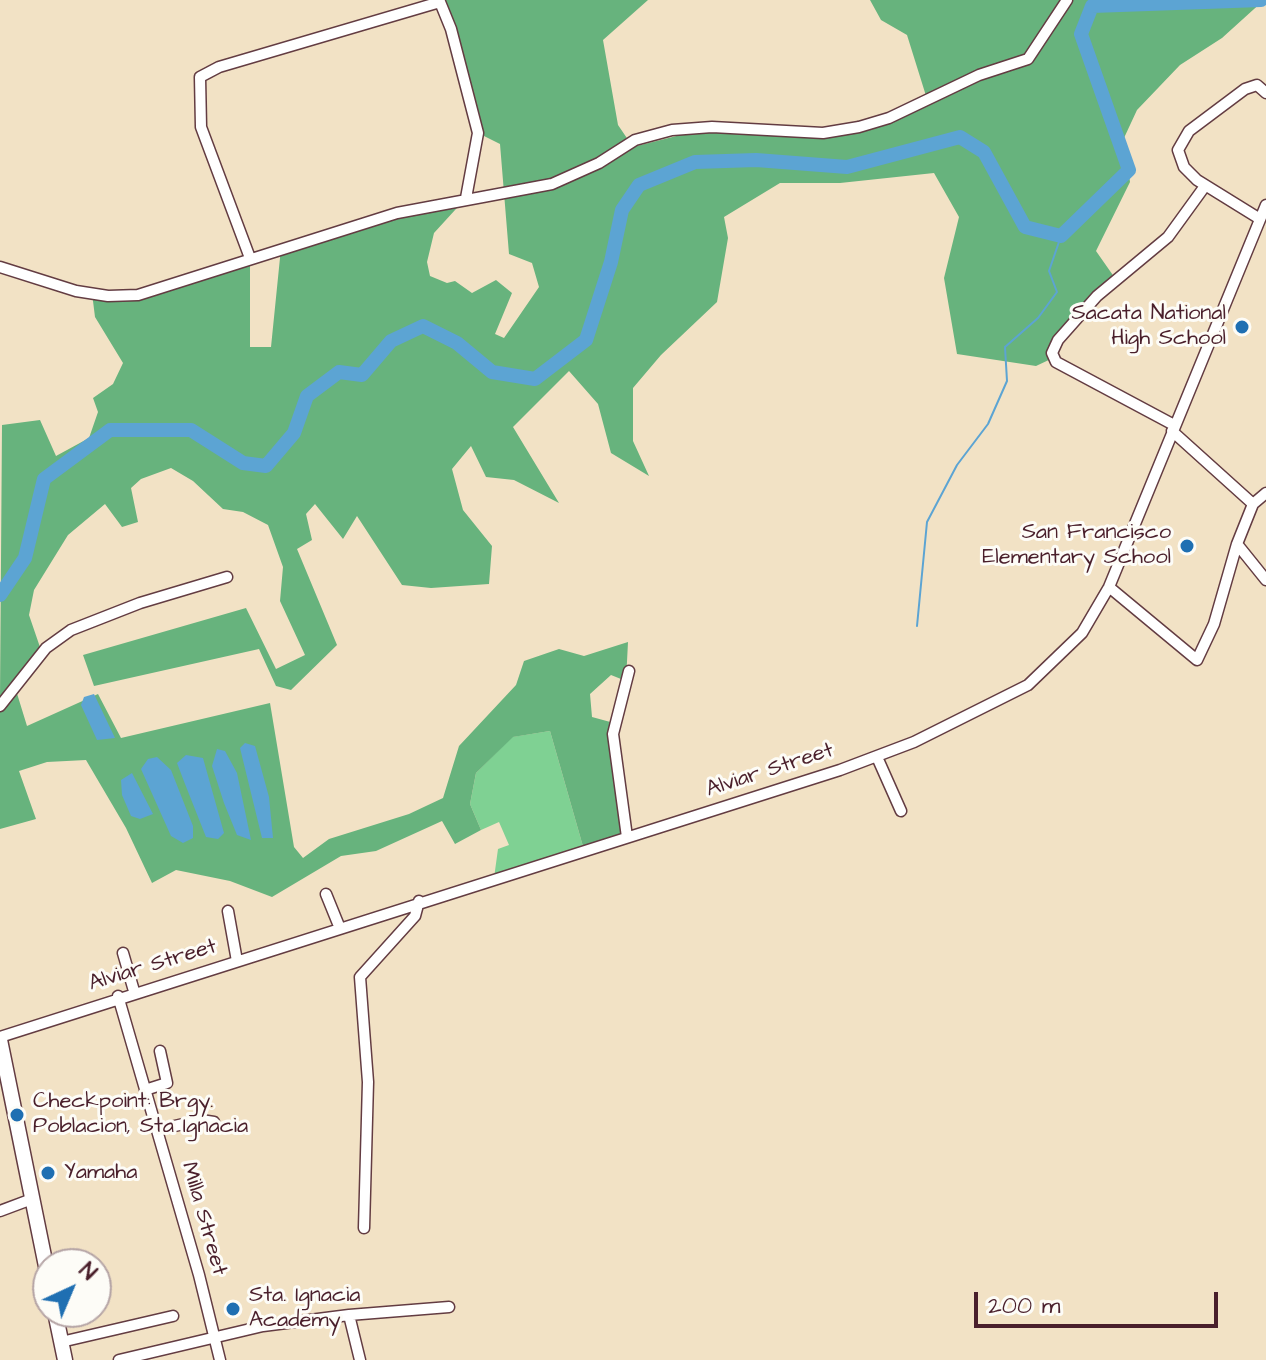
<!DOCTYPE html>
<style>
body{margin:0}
#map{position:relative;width:1266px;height:1360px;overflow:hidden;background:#f2e2c5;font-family:"Architects Daughter",sans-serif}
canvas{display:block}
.north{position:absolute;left:32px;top:1248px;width:80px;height:80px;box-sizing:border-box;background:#fdfcf7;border:2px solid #b5a4a5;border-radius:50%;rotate:44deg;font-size:22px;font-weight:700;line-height:32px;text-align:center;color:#4a1f2b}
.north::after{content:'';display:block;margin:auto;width:28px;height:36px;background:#1f6fb2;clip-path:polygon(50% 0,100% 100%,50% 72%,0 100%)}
.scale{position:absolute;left:974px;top:1292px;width:244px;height:36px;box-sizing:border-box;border:4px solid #4a1f2b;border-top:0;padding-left:10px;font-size:24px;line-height:28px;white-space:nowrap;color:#4a1f2b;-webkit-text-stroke:6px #fdfcf7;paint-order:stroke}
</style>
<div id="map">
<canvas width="1266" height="1360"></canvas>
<div class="north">N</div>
<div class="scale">200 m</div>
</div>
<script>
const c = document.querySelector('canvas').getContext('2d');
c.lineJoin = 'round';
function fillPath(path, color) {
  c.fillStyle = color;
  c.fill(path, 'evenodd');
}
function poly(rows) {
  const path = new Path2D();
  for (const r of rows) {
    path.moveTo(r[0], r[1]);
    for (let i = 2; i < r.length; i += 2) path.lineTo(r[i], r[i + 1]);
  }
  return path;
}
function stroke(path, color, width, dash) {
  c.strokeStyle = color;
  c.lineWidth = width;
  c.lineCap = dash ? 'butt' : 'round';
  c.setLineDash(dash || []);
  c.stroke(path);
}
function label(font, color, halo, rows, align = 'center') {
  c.font = font + ' "Architects Daughter",sans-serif';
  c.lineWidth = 6;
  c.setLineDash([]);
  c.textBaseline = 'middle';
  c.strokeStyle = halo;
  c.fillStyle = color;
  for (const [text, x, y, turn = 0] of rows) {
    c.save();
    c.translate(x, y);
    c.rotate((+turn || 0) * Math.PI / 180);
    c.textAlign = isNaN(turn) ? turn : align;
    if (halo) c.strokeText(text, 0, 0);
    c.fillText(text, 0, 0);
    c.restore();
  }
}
fillPath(poly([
 [550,731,584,850,494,878,498,849,509,845,499,822,481,830,470,804,476,773,512,737]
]), '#7fd193');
fillPath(poly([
 [443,0,648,0,603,40,618,125,633,147,712,127,823,133,889,118,927,99,907,35,881,20,870,0,1264,0,1222,38,1180,65,1137,110,1124,138,1130,182,1096,251,1117,281,1059,339,1053,358,1036,366,957,354,944,278,959,217,934,173,840,183,780,183,724,217,728,238,717,302,661,355,633,388,633,441,649,476,611,453,598,404,569,371,513,427,559,503,514,480,486,477,471,446,452,469,463,510,492,546,489,584,431,588,402,585,357,516,343,539,315,504,306,514,312,540,297,549,337,645,291,690,276,686,259,649,94,686,83,655,246,608,276,669,305,655,280,601,283,567,268,525,243,512,223,509,193,481,171,468,141,479,131,488,138,522,122,527,105,504,68,535,34,590,29,615,42,653,15,687,27,726,98,694,121,738,270,703,294,847,303,858,329,839,409,814,443,798,459,746,516,685,524,661,559,649,584,656,628,642,626,681,611,675,590,694,592,717,614,723,627,837,584,850,550,731,513,737,476,773,470,804,481,830,455,844,442,821,376,851,341,856,272,897,230,881,176,870,152,883,126,828,86,760,47,762,19,771,36,819,0,829,0,706,4,701,0,696,2,425,40,420,56,456,89,438,98,412,93,398,113,384,123,363,95,317,92,293,138,295,250,258,250,347,271,347,281,248,466,198,434,233,427,262,430,276,447,283,455,281,472,293,496,280,512,293,495,334,504,338,539,287,532,263,509,254,500,144,478,133]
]), '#67b37d');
fillPath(poly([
 [94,694,115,738,97,740,81,705,84,697],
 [245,743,255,746,269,797,273,838,262,838,240,748],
 [217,749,225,751,237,773,251,840,237,835,224,803,212,766],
 [186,755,203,758,224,833,218,839,206,837,185,784,177,763],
 [157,757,171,770,193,826,193,838,183,843,171,836,141,769,148,759],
 [132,773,153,814,140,819,131,816,122,795,121,780]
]), '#5ca4d3');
stroke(poly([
 [917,626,927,522,957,465,988,424,1007,381,1005,347,1038,318,1057,292,1049,271,1061,236]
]), '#5ca4d3', 2);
stroke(poly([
 [0,595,25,558,44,479,110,430,191,430,243,463,266,466,294,433,307,396,339,372,362,375,391,341,423,326,457,343,492,372,535,379,586,340,611,262,622,210,639,185,695,162,756,160,847,167,960,137,984,152,1025,227,1061,236,1129,170,1081,34,1092,6,1261,0]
]), '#5ca4d3', 14);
const minor = poly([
 [1260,219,1197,180,1184,167,1178,150,1189,131,1245,89,1257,85,1266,93],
 [250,258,201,127,200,77,219,67,440,2,451,29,478,133,466,198],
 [0,267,76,291,108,296,138,295,397,213,552,184,599,163,635,140,672,130,712,127,823,133,859,127,889,118,979,75,1028,59,1067,0],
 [1174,425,1056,362,1052,353,1058,340,1097,296,1168,237,1205,186],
 [1172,431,1253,504,1266,493],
 [1253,504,1237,544,1266,580],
 [1109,587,1197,660,1214,624,1237,544],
 [0,706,46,648,71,630,140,603,227,577],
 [877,757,901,811],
 [627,837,613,734,629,671],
 [326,894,339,926],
 [228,911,237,961],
 [123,953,134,991],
 [118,996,199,1275,220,1360],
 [0,1037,840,770,914,742,1028,685,1082,633,1109,587,1266,205],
 [145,1090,167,1083,160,1051],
 [157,1130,201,1120,214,1122],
 [0,1211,32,1199],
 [364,1228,368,1082,360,977,415,916,419,901],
 [61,1342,173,1316],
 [119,1360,263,1326,349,1315],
 [360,1360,349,1315,449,1307]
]);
const highway = poly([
 [0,1040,48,1276],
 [55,1312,65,1360]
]);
stroke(minor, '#633c42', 13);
stroke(highway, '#633c42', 17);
stroke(minor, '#fff', 10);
stroke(highway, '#fff', 14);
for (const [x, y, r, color] of [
 [1242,327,8,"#1f6fb2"],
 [1187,546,8,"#1f6fb2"],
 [17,1115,8,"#1f6fb2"],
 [48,1173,8,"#1f6fb2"],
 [233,1309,8,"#1f6fb2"]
]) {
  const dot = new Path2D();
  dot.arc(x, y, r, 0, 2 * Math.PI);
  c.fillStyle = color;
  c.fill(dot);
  stroke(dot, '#fdfcf7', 3);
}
label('22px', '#4a1f2b', '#fdfcf7', [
 ["Sacata National",1226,314,"right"],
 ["High School",1226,339,"right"],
 ["San Francisco",1171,533,"right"],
 ["Elementary School",1171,558,"right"],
 ["Checkpoint: Brgy.",33,1102],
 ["Poblacion, Sta Ignacia",33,1127],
 ["Yamaha",64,1173],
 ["Sta. Ignacia",249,1296],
 ["Academy",249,1321]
], 'left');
label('22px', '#4a1f2b', '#fdfcf7', [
 ["Alviar Street",770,771,-18],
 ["Alviar Street",153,966,-17],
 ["Milla Street",203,1219,74]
]);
</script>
